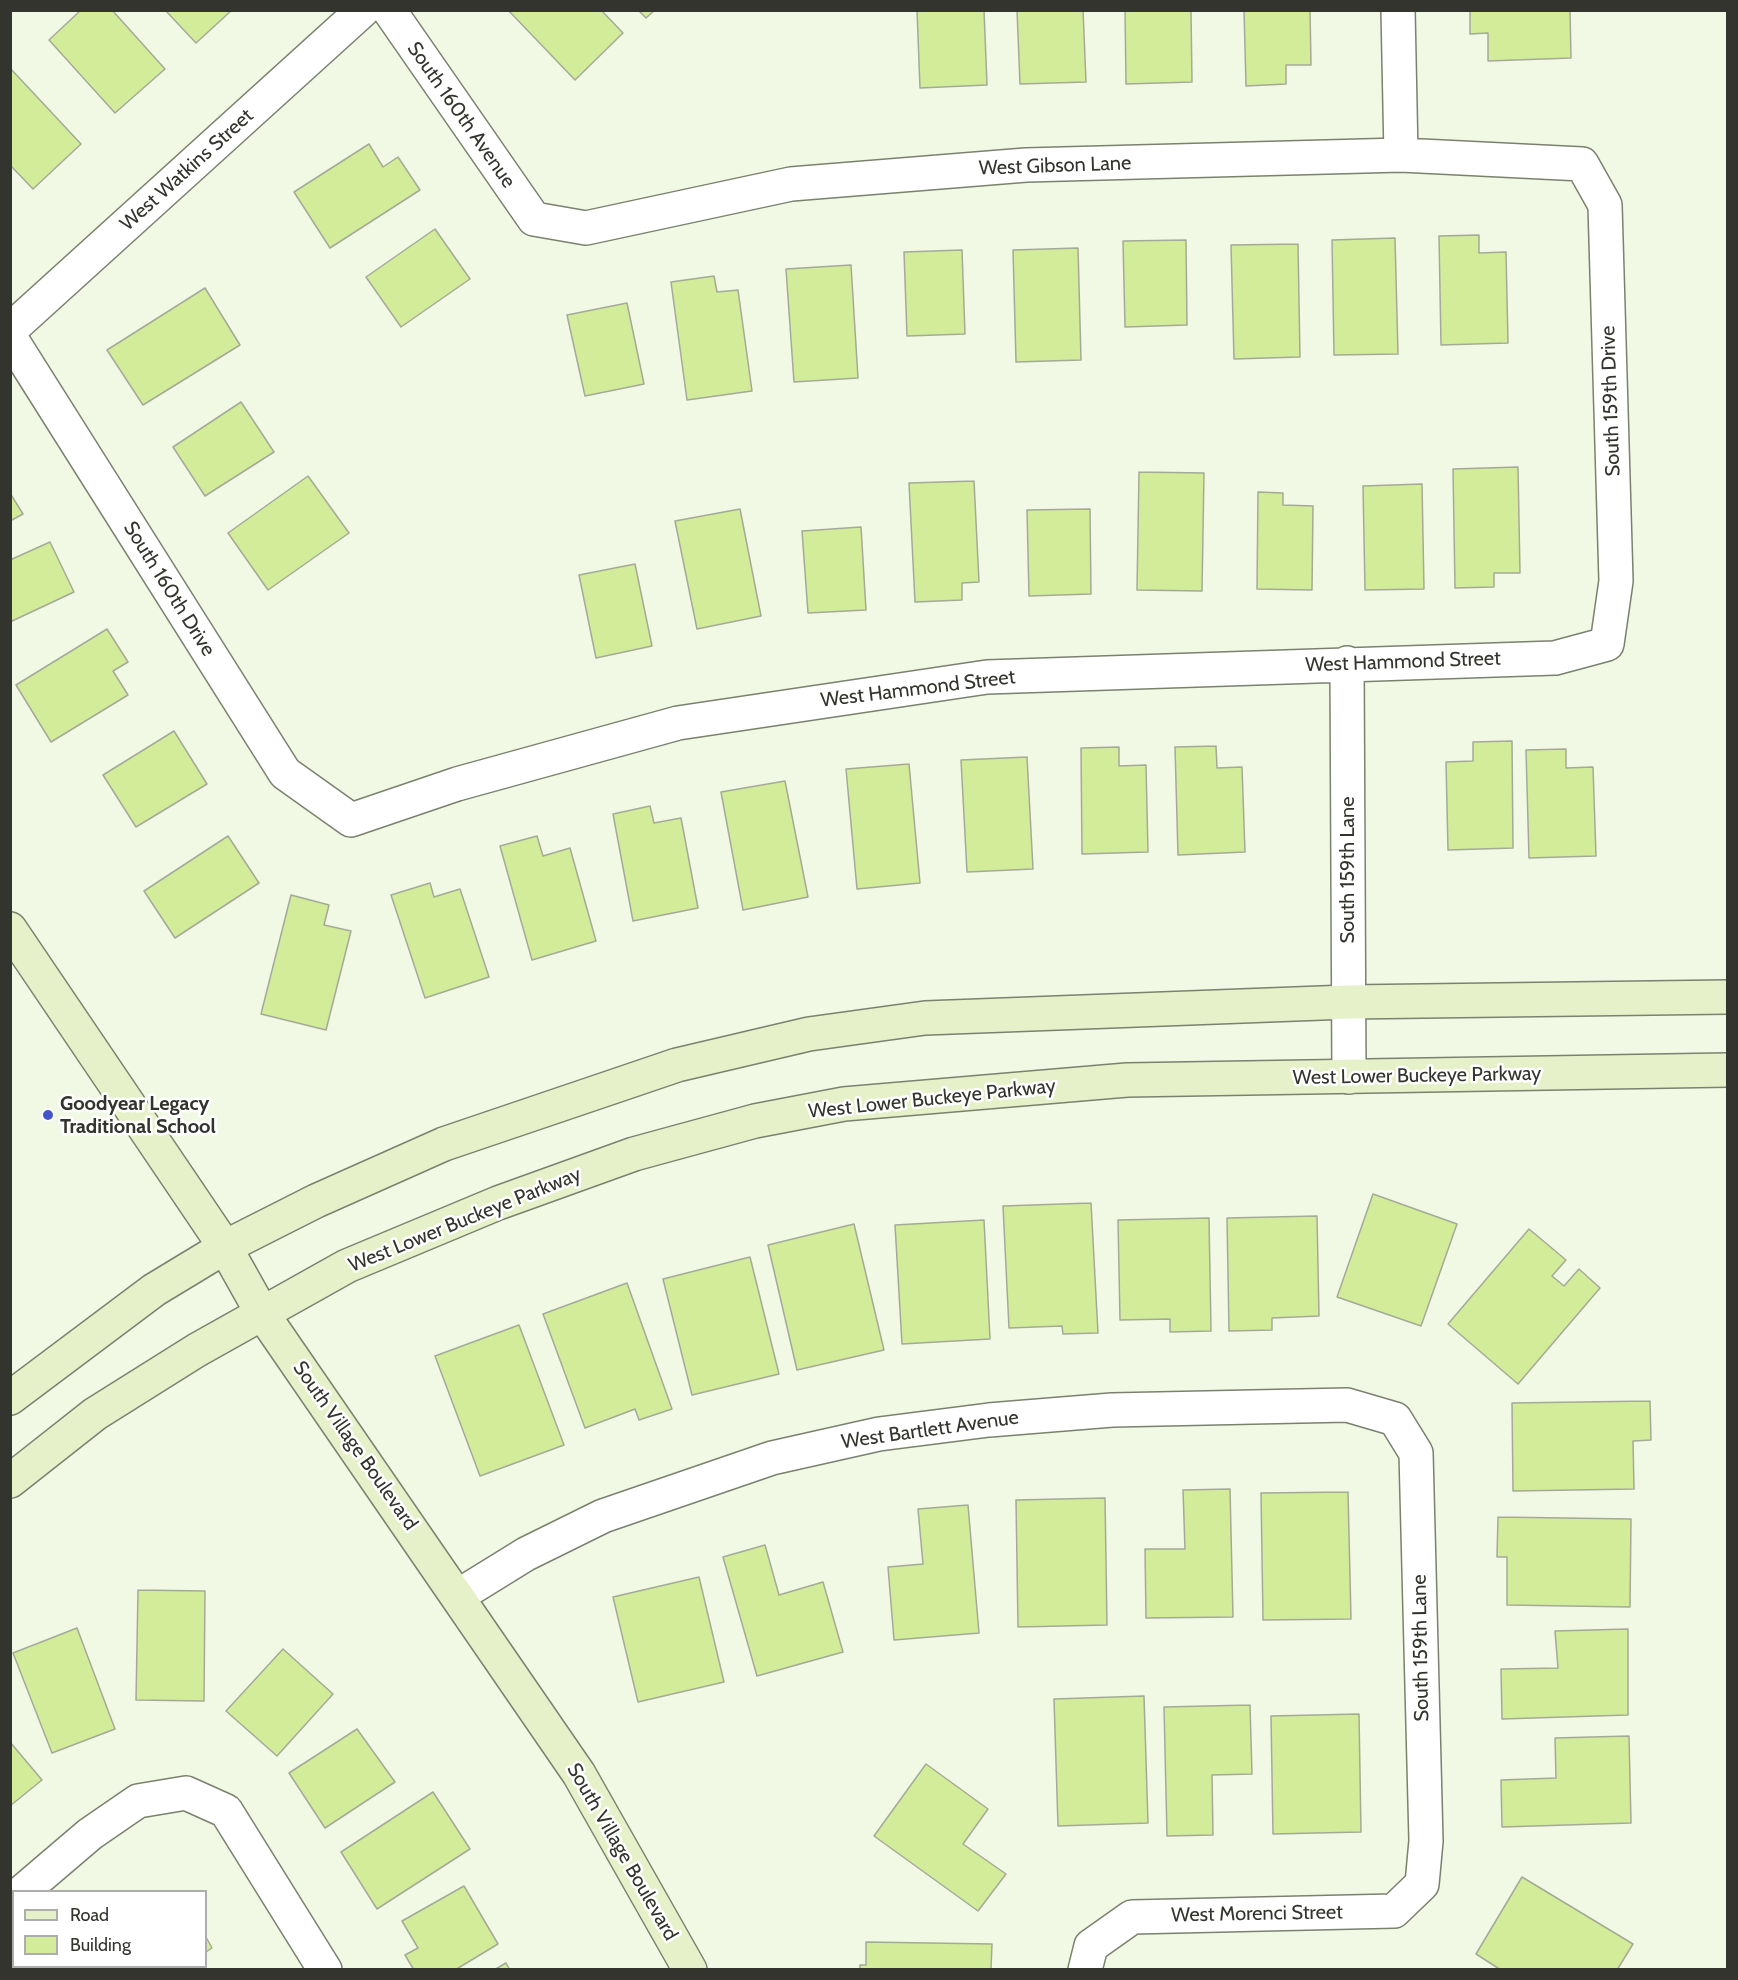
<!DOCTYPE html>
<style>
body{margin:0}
#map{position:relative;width:1738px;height:1980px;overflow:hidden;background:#f1f8e4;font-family:Cabin,sans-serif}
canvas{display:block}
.frame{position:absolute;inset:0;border:12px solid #32342d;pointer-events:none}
.legend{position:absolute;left:12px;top:1890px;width:195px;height:78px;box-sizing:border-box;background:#fff;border:2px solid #adaeab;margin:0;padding:8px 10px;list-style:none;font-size:18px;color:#32342d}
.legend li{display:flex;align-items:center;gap:12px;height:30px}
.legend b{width:30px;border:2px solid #adaeab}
</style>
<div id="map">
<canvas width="1738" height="1980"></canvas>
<div class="frame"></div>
<ul class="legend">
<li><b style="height:8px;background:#e6f0c9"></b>Road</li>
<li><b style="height:16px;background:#d3ec9a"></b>Building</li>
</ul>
</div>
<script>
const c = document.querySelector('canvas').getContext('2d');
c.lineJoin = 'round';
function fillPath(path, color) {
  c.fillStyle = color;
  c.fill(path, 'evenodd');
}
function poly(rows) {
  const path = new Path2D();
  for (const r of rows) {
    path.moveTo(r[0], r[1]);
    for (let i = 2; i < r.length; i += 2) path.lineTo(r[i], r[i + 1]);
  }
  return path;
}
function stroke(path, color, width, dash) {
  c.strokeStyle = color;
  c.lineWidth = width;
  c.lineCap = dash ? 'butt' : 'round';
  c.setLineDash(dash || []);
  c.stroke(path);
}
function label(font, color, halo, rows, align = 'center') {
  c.font = font + ' Cabin,sans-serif';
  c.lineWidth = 5;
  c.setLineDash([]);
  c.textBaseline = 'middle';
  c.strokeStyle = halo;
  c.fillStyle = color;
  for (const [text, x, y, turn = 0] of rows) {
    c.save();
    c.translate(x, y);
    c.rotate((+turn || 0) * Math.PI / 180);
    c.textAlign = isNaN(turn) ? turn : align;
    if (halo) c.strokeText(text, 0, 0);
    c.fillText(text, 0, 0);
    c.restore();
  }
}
const building = poly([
 [81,10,112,10,165,69,115,113,49,40,81,10],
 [165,10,232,10,196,43,165,10],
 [508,10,601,10,623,33,575,80,508,10],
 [638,10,655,10,646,18,638,10],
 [917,10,984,10,987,85,920,88,917,10],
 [1017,10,1083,10,1086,82,1020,84,1017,10],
 [1125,10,1191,10,1192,82,1126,84,1125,10],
 [1244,10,1310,10,1311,65,1286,65,1286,84,1246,86,1244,10],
 [1470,10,1570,10,1571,58,1488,61,1488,33,1470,34,1470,10],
 [10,68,81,144,33,189,10,165,10,68],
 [369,144,383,167,398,157,420,190,330,248,294,192,369,144],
 [435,229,470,279,401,327,366,277,435,229],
 [1479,235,1479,253,1506,252,1508,343,1441,345,1439,236,1479,235],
 [1395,238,1398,354,1334,355,1332,240,1395,238],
 [1186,240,1187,325,1125,327,1123,241,1186,240],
 [1298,244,1300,357,1234,359,1231,245,1298,244],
 [1078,248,1081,360,1016,362,1013,250,1078,248],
 [962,250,965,334,907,336,904,252,962,250],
 [851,265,858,378,794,382,786,269,851,265],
 [714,276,717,292,738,290,752,391,687,400,671,282,714,276],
 [205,288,240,345,143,405,107,350,205,288],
 [627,303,644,384,585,396,567,315,627,303],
 [241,402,274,452,205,496,173,447,241,402],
 [1518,467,1520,573,1494,573,1494,587,1455,588,1453,469,1518,467],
 [1139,472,1204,473,1202,591,1137,590,1139,472],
 [308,476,349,533,268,590,228,533,308,476],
 [974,481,979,582,962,583,962,600,915,602,909,483,974,481],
 [1422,484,1424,589,1365,590,1363,486,1422,484],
 [1258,492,1283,493,1283,505,1313,506,1312,590,1257,589,1258,492],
 [10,493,23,514,10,521,10,493],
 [740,509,761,616,697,629,675,521,740,509],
 [1090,509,1091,594,1029,596,1027,510,1090,509],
 [861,527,866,610,808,613,802,531,861,527],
 [50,542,74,592,10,622,10,560,50,542],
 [635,564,652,646,596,658,579,575,635,564],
 [107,629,128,662,113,671,128,695,51,742,16,685,107,629],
 [174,731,207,784,136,827,103,775,174,731],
 [1512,741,1513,848,1448,850,1446,762,1473,761,1473,742,1512,741],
 [1216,746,1217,768,1242,767,1245,852,1178,855,1175,747,1216,746],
 [1119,747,1119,766,1146,765,1148,852,1082,854,1081,748,1119,747],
 [1566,749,1566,768,1593,767,1596,856,1529,858,1526,750,1566,749],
 [1027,757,1033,869,967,872,961,760,1027,757],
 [909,764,920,883,857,889,846,769,909,764],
 [785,781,808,897,743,910,721,792,785,781],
 [650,806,654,823,681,818,698,908,633,921,613,814,650,806],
 [228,836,259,883,175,938,144,891,228,836],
 [537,836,543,856,570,848,596,941,532,960,500,846,537,836],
 [430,883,434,897,460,889,489,977,425,998,391,895,430,883],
 [291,895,329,905,324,925,351,931,326,1030,261,1014,291,895],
 [1373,1194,1457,1224,1421,1326,1337,1297,1373,1194],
 [1091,1203,1098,1333,1063,1334,1062,1326,1009,1328,1003,1206,1091,1203],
 [1317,1216,1319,1316,1272,1318,1272,1330,1229,1331,1227,1218,1317,1216],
 [1209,1218,1211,1331,1170,1332,1170,1319,1120,1320,1118,1220,1209,1218],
 [984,1220,990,1339,902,1344,895,1225,984,1220],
 [854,1224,884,1350,797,1370,768,1245,854,1224],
 [1529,1229,1566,1260,1552,1276,1564,1286,1579,1269,1600,1288,1518,1384,1448,1324,1529,1229],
 [750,1257,779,1374,692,1395,663,1279,750,1257],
 [627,1283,672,1409,639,1420,635,1409,585,1428,543,1314,627,1283],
 [519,1325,564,1445,480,1476,435,1356,519,1325],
 [1650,1401,1651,1440,1633,1441,1634,1489,1513,1491,1512,1403,1650,1401],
 [1230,1489,1233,1617,1146,1618,1145,1549,1185,1549,1183,1490,1230,1489],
 [1348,1492,1351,1619,1263,1620,1261,1493,1348,1492],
 [1105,1498,1107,1625,1018,1627,1016,1500,1105,1498],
 [968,1505,979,1633,894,1640,888,1567,923,1564,918,1509,968,1505],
 [1498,1517,1631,1519,1630,1607,1507,1605,1507,1557,1497,1557,1498,1517],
 [765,1545,779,1595,823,1582,843,1652,757,1676,723,1557,765,1545],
 [699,1577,724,1682,638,1702,613,1597,699,1577],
 [138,1590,205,1591,204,1701,136,1700,138,1590],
 [77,1628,115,1729,52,1753,13,1653,77,1628],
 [1628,1629,1628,1715,1502,1719,1501,1669,1558,1668,1555,1631,1628,1629],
 [283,1649,333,1694,277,1756,226,1711,283,1649],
 [1144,1696,1148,1823,1058,1826,1054,1699,1144,1696],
 [1250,1705,1252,1774,1212,1775,1213,1835,1167,1836,1164,1707,1250,1705],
 [1359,1714,1361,1832,1273,1834,1271,1716,1359,1714],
 [357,1729,395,1782,325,1828,289,1773,357,1729],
 [1629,1736,1631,1823,1502,1827,1501,1780,1556,1778,1555,1738,1629,1736],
 [10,1742,42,1780,10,1806,10,1742],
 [926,1764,988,1809,963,1844,1006,1874,978,1911,874,1836,926,1764],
 [433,1792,470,1849,377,1909,341,1852,433,1792],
 [1522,1877,1633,1944,1617,1970,1501,1970,1476,1954,1522,1877],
 [464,1886,498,1944,455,1970,414,1970,405,1955,418,1948,402,1921,464,1886],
 [206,1937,212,1948,206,1952,206,1937],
 [866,1942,992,1944,991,1969,860,1970,860,1965,866,1965,866,1942],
 [506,1963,510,1970,494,1970,506,1963],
 [95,1966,183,1966,178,1970,97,1970,95,1966]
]);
fillPath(building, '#d3ec9a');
stroke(building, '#a4aa98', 1.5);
const street = poly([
 [1398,10,1401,155],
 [10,330,363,10],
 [10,337,285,773,351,820,457,784,678,723,987,677,1555,658,1607,644,1616,581,1605,205,1582,164,1401,155,1026,165,791,184,586,228,534,219,389,10],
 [1347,663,1349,1077],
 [458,1596,526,1554,603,1516,772,1458,879,1434,989,1420,1112,1410,1347,1405,1395,1419,1416,1453,1426,1841,1422,1884,1394,1911,1132,1917,1091,1946,1085,1970],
 [22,1892,90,1834,138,1801,186,1793,226,1811,325,1970]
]);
const secondary = poly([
 [10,929,225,1247,262,1313,579,1774,690,1970],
 [10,1398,154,1290,225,1247,316,1201,444,1144,677,1065,809,1034,925,1018,1348,1002,1728,997],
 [10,1481,95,1414,197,1350,347,1266,498,1203,634,1154,755,1121,844,1104,1127,1080,1728,1070]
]);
stroke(street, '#7b816f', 36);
stroke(secondary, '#7b816f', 36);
stroke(street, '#fff', 33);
stroke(secondary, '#e6f0c9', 33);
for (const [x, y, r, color] of [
 [48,1115,6,"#4555c9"]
]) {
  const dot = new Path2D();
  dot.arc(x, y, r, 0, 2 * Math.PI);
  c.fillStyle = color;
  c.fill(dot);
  stroke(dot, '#fff', 2);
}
label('20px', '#32342d', '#fff', [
 ["South 160th Avenue",461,115,55],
 ["West Gibson Lane",1055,166,-2],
 ["West Watkins Street",187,170,-42],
 ["South 159th Drive",1611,401,-92],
 ["South 160th Drive",169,589,58],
 ["West Hammond Street",1403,662,-2],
 ["West Hammond Street",918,689,-7],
 ["South 159th Lane",1348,870,-90],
 ["West Lower Buckeye Parkway",1417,1076,-1],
 ["West Lower Buckeye Parkway",932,1099,-6],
 ["West Lower Buckeye Parkway",465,1220,-22],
 ["West Bartlett Avenue",930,1430,-8],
 ["South Village Boulevard",355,1446,55],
 ["South 159th Lane",1421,1648,-91],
 ["South Village Boulevard",622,1852,60],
 ["West Morenci Street",1257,1914,-1]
]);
label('bold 20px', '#32342d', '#fff', [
 ["Goodyear Legacy",60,1104],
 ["Traditional School",60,1127]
], 'left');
</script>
